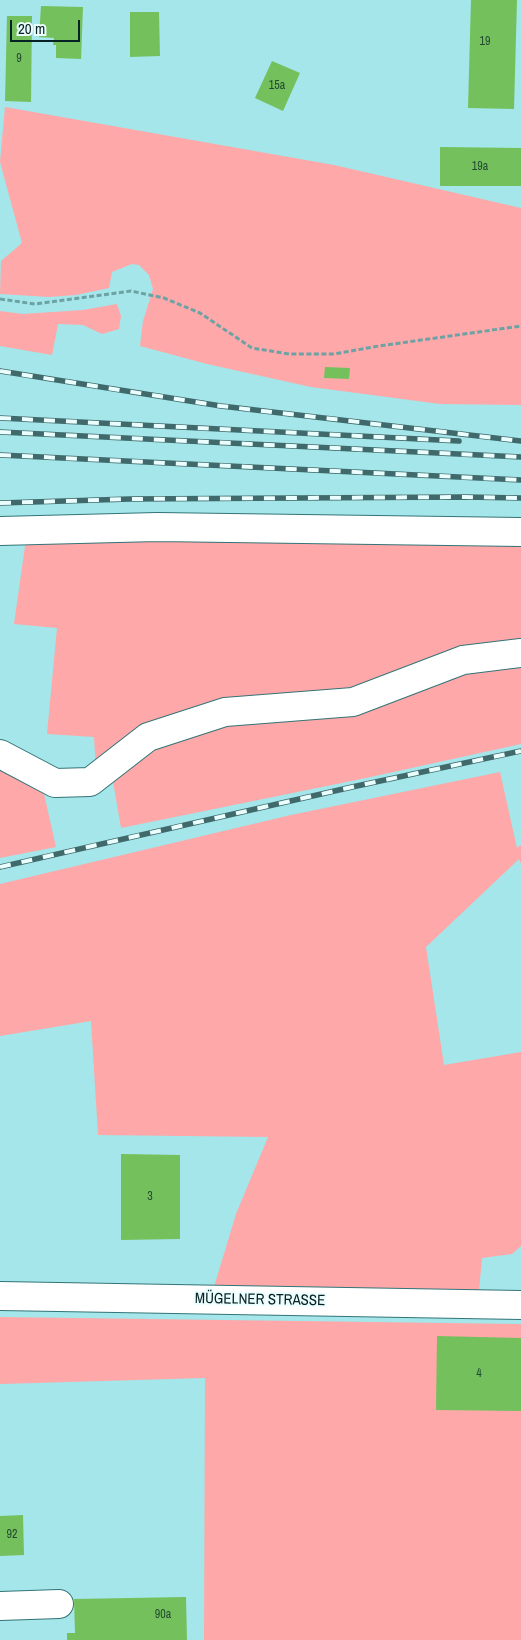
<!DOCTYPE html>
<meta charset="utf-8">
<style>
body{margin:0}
#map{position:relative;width:521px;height:1640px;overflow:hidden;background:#a4e6e9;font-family:"Archivo Narrow",sans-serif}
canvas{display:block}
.scale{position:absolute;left:10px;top:20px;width:70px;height:22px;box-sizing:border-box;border:2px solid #062123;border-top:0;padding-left:6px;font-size:15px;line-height:18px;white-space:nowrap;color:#062123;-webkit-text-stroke:4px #ebfefe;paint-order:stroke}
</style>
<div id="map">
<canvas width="521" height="1640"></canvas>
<div class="scale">20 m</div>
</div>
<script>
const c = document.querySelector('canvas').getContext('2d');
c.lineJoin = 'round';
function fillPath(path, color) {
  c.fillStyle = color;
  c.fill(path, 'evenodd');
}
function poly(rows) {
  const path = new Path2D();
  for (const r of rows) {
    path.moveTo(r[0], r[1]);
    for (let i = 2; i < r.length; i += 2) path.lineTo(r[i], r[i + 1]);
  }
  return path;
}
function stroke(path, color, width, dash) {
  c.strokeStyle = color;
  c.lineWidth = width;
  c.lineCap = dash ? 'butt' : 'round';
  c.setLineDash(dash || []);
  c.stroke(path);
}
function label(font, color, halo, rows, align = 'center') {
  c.font = font + ' "Archivo Narrow",sans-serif';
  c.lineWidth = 4;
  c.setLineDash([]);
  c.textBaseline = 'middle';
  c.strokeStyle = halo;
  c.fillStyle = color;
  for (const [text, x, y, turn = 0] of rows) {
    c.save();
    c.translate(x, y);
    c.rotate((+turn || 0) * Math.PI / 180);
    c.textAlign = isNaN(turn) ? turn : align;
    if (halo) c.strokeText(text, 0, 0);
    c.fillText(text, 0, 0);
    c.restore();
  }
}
fillPath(poly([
 [5,107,334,165,521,208,521,405,440,404,311,387,207,364,140,346,143,321,153,289,149,275,139,265,132,264,112,272,109,288,76,295,49,297,0,294,1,261,22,243,0,162],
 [117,304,121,316,119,329,102,334,83,325,58,324,52,355,0,346,0,311,23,314,83,310],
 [521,536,521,744,366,778,121,828,110,764,96,770,94,737,47,734,57,628,14,624,26,539],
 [0,765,42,785,56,847,0,858],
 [500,772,517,848,521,845,521,864,519,859,426,947,444,1065,521,1052,521,1246,512,1254,482,1258,479,1291,214,1287,236,1214,268,1137,98,1135,91,1021,0,1036,0,884,291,815],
 [0,1317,521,1324,521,1640,204,1640,205,1378,0,1384]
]), '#fea8a9');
fillPath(poly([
 [471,0,517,0,514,109,468,108],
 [41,6,83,7,81,59,56,58,56,45,53,45,54,38,39,37],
 [130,12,159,12,160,56,130,57],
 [7,16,32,16,31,102,5,101],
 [272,61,300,73,283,111,255,98],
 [440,147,521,148,521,186,440,186],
 [325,367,350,368,349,379,324,378],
 [121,1154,180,1155,180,1239,121,1240],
 [437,1336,521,1338,521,1411,436,1410],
 [23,1515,24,1555,0,1556,0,1516],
 [186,1597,187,1640,67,1640,67,1633,75,1633,74,1599]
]), '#74c05c');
const minor = poly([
 [0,531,157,527,521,532],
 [0,754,55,783,90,782,148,737,225,712,353,702,463,660,521,653],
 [0,1296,521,1305],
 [0,1606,59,1604]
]);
stroke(minor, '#337477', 30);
stroke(poly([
 [0,299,35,304,131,291,164,298,200,313,252,348,289,354,334,354,379,346,521,326]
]), '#6da2a4', 3, [5, 2.5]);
stroke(minor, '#fff', 28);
const rail = poly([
 [0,371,221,406,521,441],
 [0,418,459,441],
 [0,432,521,457],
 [0,455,521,480],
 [0,503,130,499,465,497,521,498],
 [0,867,352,787,521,751]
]);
stroke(rail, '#40696b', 5.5);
stroke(rail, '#ebfefe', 4, [11]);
label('12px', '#224931', null, [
 ["19",485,42],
 ["9",19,59],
 ["15a",277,86],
 ["19a",480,167],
 ["3",150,1197],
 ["4",479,1374],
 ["92",12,1535],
 ["90a",163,1615]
]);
label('15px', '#062123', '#ebfefe', [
 ["MÜGELNER STRASSE",260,1300,1]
]);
</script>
